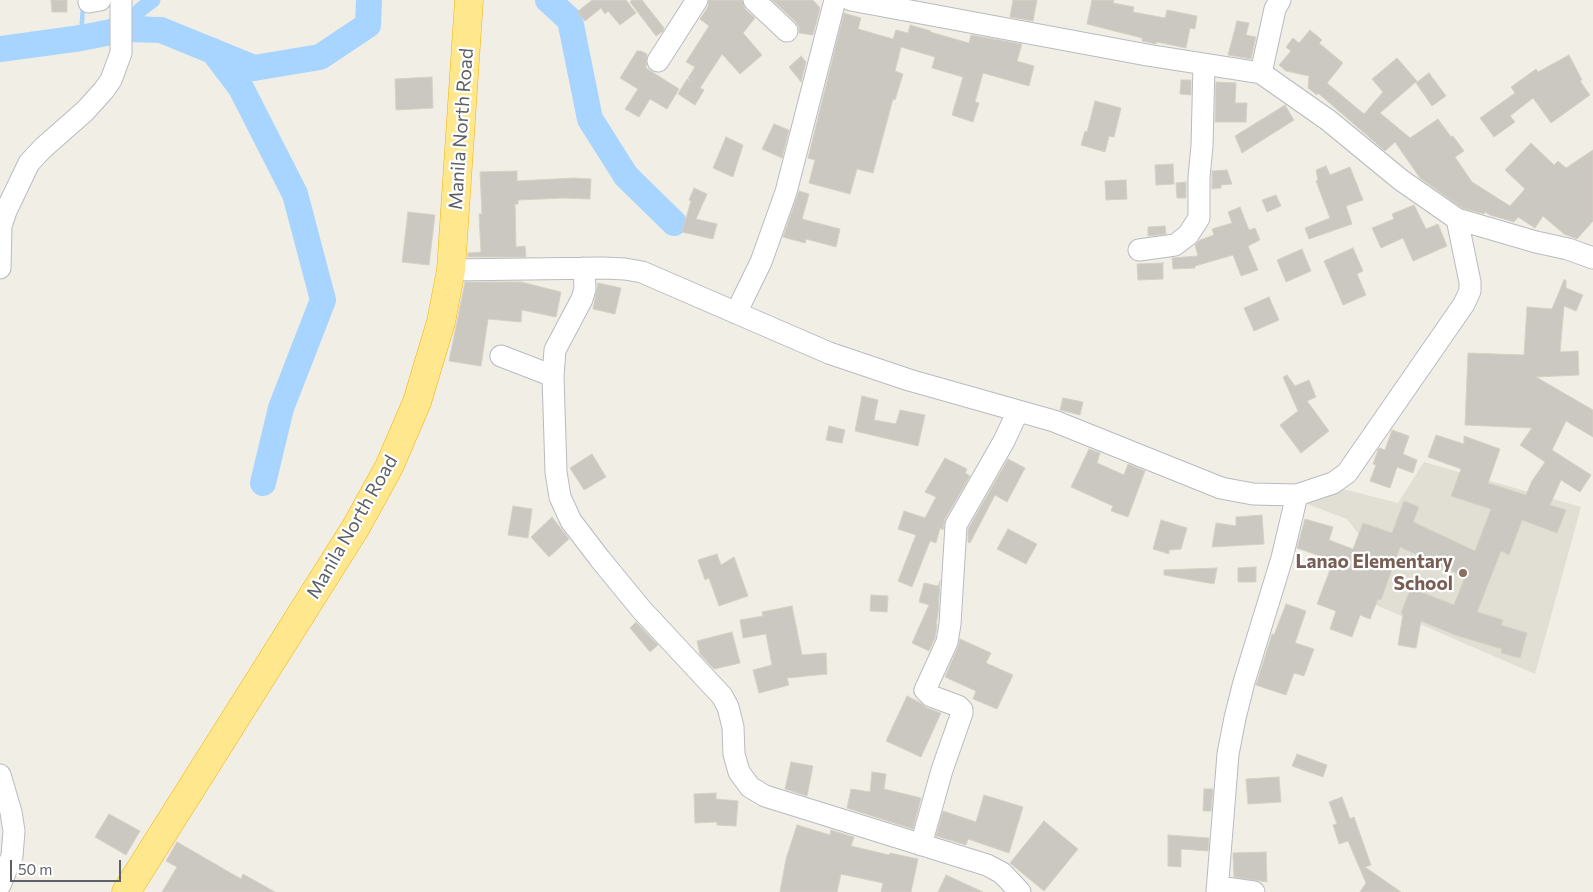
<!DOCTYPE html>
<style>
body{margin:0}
#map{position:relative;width:1593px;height:892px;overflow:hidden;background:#f0eee5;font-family:Commissioner,sans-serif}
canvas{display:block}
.scale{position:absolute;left:10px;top:860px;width:111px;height:22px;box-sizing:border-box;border:2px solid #5d6167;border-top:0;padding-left:6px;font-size:15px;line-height:18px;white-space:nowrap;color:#5d6167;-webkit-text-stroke:4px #fff;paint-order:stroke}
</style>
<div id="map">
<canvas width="1593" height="892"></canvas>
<div class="scale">50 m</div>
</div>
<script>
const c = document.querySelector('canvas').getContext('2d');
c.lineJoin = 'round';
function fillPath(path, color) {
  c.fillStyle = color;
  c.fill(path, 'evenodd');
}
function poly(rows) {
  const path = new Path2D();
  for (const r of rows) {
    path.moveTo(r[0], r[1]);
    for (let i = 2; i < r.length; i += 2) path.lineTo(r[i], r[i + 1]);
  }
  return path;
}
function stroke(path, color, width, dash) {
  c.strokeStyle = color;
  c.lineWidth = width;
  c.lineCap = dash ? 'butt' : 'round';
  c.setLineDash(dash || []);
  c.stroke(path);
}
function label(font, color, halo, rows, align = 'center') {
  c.font = font + ' Commissioner,sans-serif';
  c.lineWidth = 4.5;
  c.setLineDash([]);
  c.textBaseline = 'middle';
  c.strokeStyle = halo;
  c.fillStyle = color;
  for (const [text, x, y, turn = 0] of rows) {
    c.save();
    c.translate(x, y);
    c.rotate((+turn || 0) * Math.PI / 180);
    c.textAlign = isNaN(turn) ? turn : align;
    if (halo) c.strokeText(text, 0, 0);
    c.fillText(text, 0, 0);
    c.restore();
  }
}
fillPath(poly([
 [1424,462,1581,507,1535,674,1353,595,1371,550,1347,519,1307,504,1335,487,1398,503]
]), '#e1ded4');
stroke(poly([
 [81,38,83,6]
]), '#a7d5ff', 4.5);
stroke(poly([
 [126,29,140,10,153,0]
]), '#a7d5ff', 15);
stroke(poly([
 [548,0,570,20,590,119,626,176,674,223],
 [0,49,81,38,126,29,161,30,254,68,320,57,368,25,369,0],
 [213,51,241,88,295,194,323,300,281,408,263,483]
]), '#a7d5ff', 26);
const building = poly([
 [51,0,67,0,67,12,52,12,51,0],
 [592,0,626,0,636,13,620,25,608,11,605,14,601,8,585,21,577,12,592,0],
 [632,0,642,0,664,28,663,31,656,36,630,2,632,0],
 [709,0,742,0,745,9,755,18,743,33,762,55,740,74,722,54,700,88,704,90,695,105,678,94,687,79,691,82,688,78,695,67,686,62,709,26,700,19,708,7,709,0],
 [772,0,813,0,820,8,813,35,799,33,799,27,796,22,772,0],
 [1013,0,1037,0,1033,21,1010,17,1013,0],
 [1092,0,1114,0,1113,3,1134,7,1133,12,1165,18,1167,10,1197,16,1195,29,1190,28,1186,48,1157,42,1156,44,1142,41,1142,38,1087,24,1092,0],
 [844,13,861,18,858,29,893,39,896,30,908,33,910,25,931,31,930,32,969,43,971,35,1022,44,1017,61,1034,66,1029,86,983,73,975,102,979,103,973,122,952,115,963,77,932,68,935,57,901,47,895,71,903,74,895,100,893,99,873,173,857,169,850,194,809,183,815,160,808,158,844,13],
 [1237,21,1249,23,1246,35,1256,37,1251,59,1228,55,1237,21],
 [1310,30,1322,40,1319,43,1343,63,1327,83,1364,114,1383,92,1372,79,1397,58,1417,81,1380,113,1410,138,1438,119,1451,137,1453,136,1464,151,1455,157,1472,182,1510,206,1525,189,1505,170,1531,143,1554,165,1558,161,1566,168,1593,150,1593,221,1577,239,1564,234,1543,216,1535,228,1518,217,1514,222,1490,215,1485,212,1484,214,1462,208,1420,178,1395,142,1385,151,1318,93,1317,95,1308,88,1309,76,1286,71,1279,65,1291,51,1286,47,1293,38,1299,43,1310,30],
 [637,51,641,51,647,54,646,68,679,89,667,109,650,99,639,117,625,109,638,89,620,78,637,51],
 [1569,55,1582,80,1580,81,1590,95,1551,123,1533,98,1510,116,1515,122,1494,137,1480,118,1515,93,1511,87,1536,69,1538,72,1569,55],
 [801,56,806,62,801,82,789,67,801,56],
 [1429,73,1446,96,1432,106,1416,83,1429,73],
 [432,77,433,108,396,110,395,79,432,77],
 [1181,80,1191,80,1191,95,1180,94,1181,80],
 [1216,82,1236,83,1235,103,1247,103,1246,122,1215,122,1216,82],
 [1095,101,1121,108,1114,137,1109,136,1105,152,1081,145,1085,131,1087,132,1095,101],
 [1285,105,1294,120,1242,153,1235,136,1285,105],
 [774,124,789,130,782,158,762,149,774,124],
 [726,137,743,145,733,177,713,168,726,137],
 [1173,164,1174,184,1156,185,1155,165,1173,164],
 [1326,166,1330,175,1350,167,1363,200,1346,206,1352,224,1309,239,1305,228,1330,218,1316,181,1318,180,1316,170,1326,166],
 [1227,170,1232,184,1221,185,1221,188,1212,189,1212,171,1227,170],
 [517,171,517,181,574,178,591,179,590,199,564,198,518,200,518,204,515,204,516,247,525,246,526,257,468,257,468,253,481,252,479,214,482,214,480,172,517,171],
 [1126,180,1127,199,1106,200,1105,181,1126,180],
 [1186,182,1186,198,1177,198,1176,183,1186,182],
 [694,188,707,194,696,219,717,224,713,239,682,232,691,201,689,200,694,188],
 [799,191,809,194,802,219,840,229,836,247,806,239,805,243,783,237,799,191],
 [1276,195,1281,206,1267,212,1262,200,1276,195],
 [1414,205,1426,229,1438,224,1447,246,1413,261,1403,238,1381,248,1372,228,1394,219,1392,214,1414,205],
 [1240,207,1249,230,1255,228,1260,240,1248,246,1258,270,1241,276,1233,255,1195,266,1195,268,1173,269,1172,258,1198,256,1195,245,1200,240,1214,235,1212,229,1232,223,1228,212,1240,207],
 [408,212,435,215,429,265,402,262,408,212],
 [1165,226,1166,234,1148,236,1148,227,1165,226],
 [1353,248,1363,271,1357,274,1366,295,1343,305,1324,261,1353,248],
 [1302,249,1311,271,1286,282,1277,260,1302,249],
 [1163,263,1163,279,1138,280,1137,264,1163,263],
 [1564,280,1566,280,1566,288,1583,295,1576,311,1564,306,1560,352,1578,351,1579,375,1536,377,1593,410,1593,437,1566,421,1552,450,1591,475,1580,492,1561,480,1550,505,1566,510,1557,533,1522,520,1509,555,1501,551,1477,612,1503,620,1501,625,1527,633,1520,658,1501,653,1502,649,1455,635,1421,621,1416,648,1398,645,1403,614,1401,613,1411,588,1454,605,1465,577,1400,547,1381,600,1378,599,1370,619,1360,615,1352,637,1330,629,1336,611,1317,604,1330,570,1316,566,1320,556,1297,548,1305,519,1333,527,1329,540,1353,549,1363,523,1392,533,1404,501,1419,507,1413,522,1475,551,1491,509,1451,496,1461,469,1428,457,1436,435,1464,444,1464,436,1500,449,1488,483,1526,495,1532,481,1545,462,1520,445,1532,428,1465,425,1468,353,1524,355,1527,307,1552,309,1564,280],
 [465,282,521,282,561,292,556,317,522,310,521,322,488,319,481,366,449,361,465,282],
 [598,283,621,288,615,314,593,309,598,283],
 [1269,297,1279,320,1254,331,1244,308,1269,297],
 [1287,375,1295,386,1309,380,1316,397,1307,401,1329,431,1301,453,1280,425,1298,411,1283,377,1287,375],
 [862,396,878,400,874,420,896,424,900,410,925,415,918,446,855,431,862,396],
 [1063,398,1083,402,1080,415,1060,410,1063,398],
 [829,426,845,430,842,443,826,440,829,426],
 [1392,430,1409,436,1403,454,1417,460,1413,473,1397,467,1390,488,1370,481,1376,465,1373,464,1378,450,1379,448,1385,450,1392,430],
 [1089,449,1100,453,1097,463,1124,475,1128,464,1145,471,1128,517,1111,511,1113,506,1071,487,1089,449],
 [592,454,606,477,584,490,570,468,592,454],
 [945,458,967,469,965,473,970,476,945,519,943,530,940,528,936,543,930,541,912,587,898,581,916,535,898,529,904,511,925,518,936,497,925,492,945,458],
 [1008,459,1025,468,1007,502,995,495,970,543,968,542,968,529,1008,459],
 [513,506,532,509,528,538,508,535,513,506],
 [1262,515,1264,544,1212,547,1216,523,1236,526,1236,517,1262,515],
 [552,517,569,539,549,557,531,537,552,517],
 [1161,520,1187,528,1181,549,1169,550,1169,554,1153,549,1161,520],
 [1008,529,1037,544,1026,564,997,549,1008,529],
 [717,554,721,565,734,557,748,596,719,606,709,578,705,580,698,560,717,554],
 [1256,567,1256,582,1238,582,1238,568,1256,567],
 [1217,568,1214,584,1164,575,1164,570,1217,568],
 [940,581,938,614,936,624,937,624,935,638,929,651,912,643,929,605,919,602,924,583,938,586,940,581],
 [871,595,888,596,887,612,870,611,871,595],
 [1286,604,1306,611,1295,643,1314,649,1304,676,1294,673,1286,695,1256,685,1272,634,1274,635,1286,604],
 [792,606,802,655,826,653,827,674,787,678,789,685,759,693,753,670,772,665,766,634,743,638,740,620,763,616,762,612,792,606],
 [636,622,658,645,650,652,630,628,636,622],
 [732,632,740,663,714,669,700,654,697,641,732,632],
 [960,639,991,653,986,663,1013,675,997,709,973,699,976,691,945,677,958,647,960,639],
 [907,696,919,702,927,708,941,713,921,757,886,741,907,696],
 [1297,754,1327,765,1323,777,1292,766,1297,754],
 [791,762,813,766,807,796,785,789,791,762],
 [872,772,886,774,884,789,921,798,913,829,847,808,851,789,870,792,872,772],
 [1279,777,1281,802,1248,804,1246,779,1279,777],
 [1204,789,1213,789,1211,811,1203,811,1204,789],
 [716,793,716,799,738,801,736,826,717,825,717,822,695,823,694,794,716,793],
 [984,795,1023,807,1009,853,968,839,966,845,936,836,943,811,976,822,984,795],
 [1342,797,1350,819,1354,817,1371,865,1365,867,1401,892,1360,892,1366,883,1348,841,1339,844,1333,825,1337,824,1329,802,1342,797],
 [109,814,140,831,126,855,95,837,109,814],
 [1044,821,1078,849,1044,891,1010,863,1044,821],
 [797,825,830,835,831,830,854,837,851,846,889,855,890,853,918,859,911,892,881,892,883,883,841,874,837,892,780,892,786,859,797,825],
 [1168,835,1209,838,1208,851,1181,849,1181,867,1168,866,1168,835],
 [177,842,241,879,243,874,275,892,162,892,177,867,166,861,177,842],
 [1266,852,1267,882,1234,877,1233,853,1266,852],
 [946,875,983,892,938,892,946,875]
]);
fillPath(building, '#cbc8c2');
stroke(building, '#d6d1c3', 1);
const minor = poly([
 [754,0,787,31],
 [851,0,1147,55,1261,73,1328,120,1401,180,1457,219,1536,242,1568,249,1593,258],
 [89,2,100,0],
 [658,61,697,0],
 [1261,73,1275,9,1280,0],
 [1139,250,1175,245,1188,235,1199,218,1199,177,1202,146,1204,64],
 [0,268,1,226,6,211,29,163,43,148,85,111,104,90,111,80,121,53,121,0],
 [584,268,585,289,582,299,555,350,553,376,556,472,560,497,571,521,600,559,641,609,722,696,728,707,733,727,734,754,739,772,750,787,765,796,987,865,1002,873,1020,892],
 [451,270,603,268,625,269,642,272,829,353,909,380,1054,421,1221,488,1253,494,1297,495,1333,483,1347,473,1464,304,1470,291,1470,282,1457,219],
 [736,313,761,262,786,192,835,0],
 [501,356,553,376],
 [0,775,11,812,14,831,12,856,0,885],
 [921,845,942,770,962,713,962,710,958,706,931,696,925,690,947,642,950,624,956,525,1004,441,1018,411],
 [1218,887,1254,892],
 [1217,892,1228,754,1235,718,1244,682,1282,558,1297,495]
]);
const highway = poly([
 [126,892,356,527,389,467,417,402,441,322,451,270,469,0]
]);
stroke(minor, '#b8bbc0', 23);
stroke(highway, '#f6b200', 29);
stroke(minor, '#fff', 21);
stroke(highway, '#ffe78e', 28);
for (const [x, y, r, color] of [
 [1463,573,5,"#8d6e63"]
]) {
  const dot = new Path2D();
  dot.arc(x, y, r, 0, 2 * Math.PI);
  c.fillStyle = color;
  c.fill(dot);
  stroke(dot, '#fff', 2);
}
label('19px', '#5d6167', '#fff', [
 ["Manila North Road",461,129,-86],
 ["Manila North Road",352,527,-60]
]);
label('bold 19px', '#785e54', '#fff', [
 ["Lanao Elementary",1453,562],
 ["School",1453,584]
], 'right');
</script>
